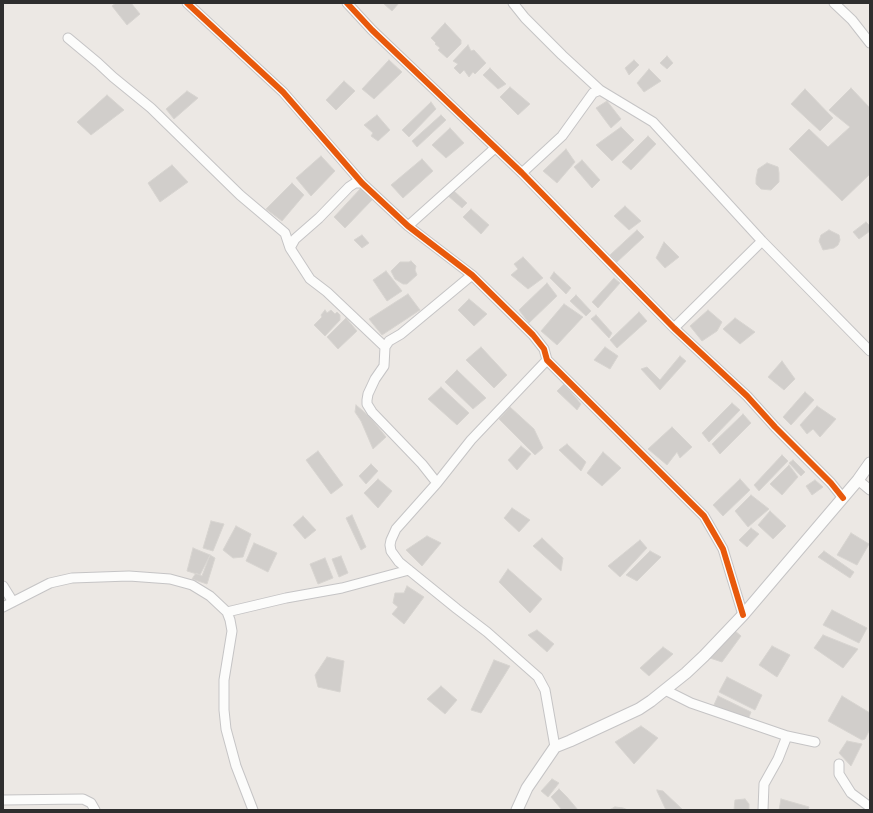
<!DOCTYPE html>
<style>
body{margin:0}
#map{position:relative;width:873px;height:813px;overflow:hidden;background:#ece8e4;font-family:Barlow,sans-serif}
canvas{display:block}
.frame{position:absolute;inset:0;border:4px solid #2e2e2e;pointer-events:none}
</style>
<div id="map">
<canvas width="873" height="813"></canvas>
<div class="frame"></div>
</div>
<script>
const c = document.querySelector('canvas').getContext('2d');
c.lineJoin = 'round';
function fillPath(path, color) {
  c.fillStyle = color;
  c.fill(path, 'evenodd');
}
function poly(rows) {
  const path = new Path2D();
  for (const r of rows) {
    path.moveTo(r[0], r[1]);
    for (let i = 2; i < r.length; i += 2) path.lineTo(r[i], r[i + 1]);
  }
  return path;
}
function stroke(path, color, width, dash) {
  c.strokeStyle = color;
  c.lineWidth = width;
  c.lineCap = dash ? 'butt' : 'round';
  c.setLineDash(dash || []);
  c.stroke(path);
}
const building = poly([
 [116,3,131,3,140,14,127,25,112,6,116,3],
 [385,3,399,3,392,11,384,4,385,3],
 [445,23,461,40,461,44,447,58,438,50,440,48,435,44,436,43,431,38,445,23],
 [468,45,471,51,474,50,486,63,475,74,473,72,469,77,464,70,460,74,454,68,458,64,453,61,468,45],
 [667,56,673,63,667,69,660,63,667,56],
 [389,60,402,72,374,99,362,89,389,60],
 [634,60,639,65,629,75,625,68,634,60],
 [490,68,506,84,498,89,483,75,490,68],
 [649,69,661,81,644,92,637,83,649,69],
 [344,81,355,91,336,110,326,100,344,81],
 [510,87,530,104,518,115,500,97,510,87],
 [851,88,870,108,870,174,842,201,789,149,809,129,828,147,850,127,829,110,851,88],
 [805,89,833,118,820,131,791,104,805,89],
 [187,91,198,98,174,119,166,109,187,91],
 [107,95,124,110,91,135,77,122,107,95],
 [607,101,621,119,611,128,596,108,607,101],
 [431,102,436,109,409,137,402,130,431,102],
 [377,115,390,130,378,141,371,136,373,133,364,125,377,115],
 [441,115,446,120,417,147,412,141,441,115],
 [621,127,634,140,612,161,596,145,621,127],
 [450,128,464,143,446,158,432,145,450,128],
 [648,136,656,144,631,170,622,162,648,136],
 [566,149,575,162,557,183,543,171,566,149],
 [321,156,335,171,311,196,296,178,321,156],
 [422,159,433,171,403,198,391,185,422,159],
 [582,160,600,180,592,188,574,167,582,160],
 [767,163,778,167,779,173,779,182,771,190,761,189,756,184,756,178,758,169,767,163],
 [172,165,188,182,160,202,148,183,172,165],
 [292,183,304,195,282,221,266,209,292,183],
 [361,188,372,200,345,228,334,217,361,188],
 [454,191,467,203,462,208,447,195,454,191],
 [625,206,641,221,629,230,614,216,625,206],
 [471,209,489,225,481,234,463,217,471,209],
 [866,222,870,226,870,231,859,239,853,232,866,222],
 [637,230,644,237,617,262,610,255,637,230],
 [829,230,839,235,840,240,838,245,834,248,823,250,819,241,821,235,829,230],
 [362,235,369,243,362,248,354,240,362,235],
 [664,242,679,257,665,268,656,258,664,242],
 [523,257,543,278,528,289,511,275,518,269,514,264,523,257],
 [411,261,416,266,415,270,417,275,407,284,403,284,395,279,391,271,400,262,409,262,411,261],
 [386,271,402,291,387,301,373,280,386,271],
 [554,272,571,288,566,294,550,278,554,272],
 [614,278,620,283,598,308,592,302,614,278],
 [547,283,557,296,529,323,519,310,547,283],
 [408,294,420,310,382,335,369,319,408,294],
 [576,295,591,311,586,316,570,301,576,295],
 [469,299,487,314,474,326,458,310,469,299],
 [564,304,583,317,557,345,541,331,564,304],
 [325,310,327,313,331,310,335,314,337,312,340,315,340,320,325,336,314,325,322,317,321,315,325,310],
 [708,310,722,322,717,331,702,341,690,326,708,310],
 [639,312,647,321,617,348,610,340,639,312],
 [596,315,612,333,609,338,591,319,596,315],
 [346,318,357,331,338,349,327,337,346,318],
 [735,318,755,332,740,344,723,329,735,318],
 [481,347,507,375,494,388,466,360,481,347],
 [605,347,618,356,610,369,594,360,605,347],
 [680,356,686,361,660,390,641,369,647,367,660,380,680,356],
 [782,361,795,379,784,390,768,377,782,361],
 [457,370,486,398,473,409,445,382,457,370],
 [564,384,581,404,577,410,557,391,564,384],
 [441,387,469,413,457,425,428,399,441,387],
 [805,392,814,400,791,425,783,417,805,392],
 [732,403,740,410,709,442,702,433,732,403],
 [356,405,370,417,386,437,373,449,361,421,355,412,356,405],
 [817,406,836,419,820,437,813,429,807,434,800,425,817,406],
 [510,407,534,429,543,448,535,455,499,419,510,407],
 [743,414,751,423,720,454,712,444,743,414],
 [672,427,692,447,680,458,677,452,667,465,648,449,672,427],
 [567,444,586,462,581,471,559,450,567,444],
 [521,446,531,454,517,470,508,460,521,446],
 [318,451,343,485,331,494,306,460,318,451],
 [603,452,621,468,602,486,587,473,603,452],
 [782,455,788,461,759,491,754,485,782,455],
 [793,460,805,472,801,476,789,463,793,460],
 [371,464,378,471,366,484,359,476,371,464],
 [789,465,798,477,782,495,770,484,789,465],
 [378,479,392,491,378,508,364,493,378,479],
 [740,479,750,490,723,516,713,505,740,479],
 [815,480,823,487,812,495,806,486,815,480],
 [751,495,769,509,748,527,735,511,751,495],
 [512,508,530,520,519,532,504,518,512,508],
 [770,511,786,526,773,539,758,525,770,511],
 [352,515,366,547,361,550,346,518,352,515],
 [303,516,316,530,305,539,293,525,303,516],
 [211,521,224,524,213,551,203,548,211,521],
 [236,526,251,534,243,557,233,558,223,550,236,526],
 [751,528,759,534,747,547,739,540,751,528],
 [851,533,869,544,857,565,837,555,851,533],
 [427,536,441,543,422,566,406,550,427,536],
 [542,538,563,558,561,571,533,546,542,538],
 [640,540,647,548,620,577,608,566,640,540],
 [254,543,277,553,268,572,246,561,254,543],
 [193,548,210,555,200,575,187,571,193,548],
 [650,551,661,557,637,581,626,575,650,551],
 [824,551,854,572,850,578,818,557,824,551],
 [210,555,215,558,207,584,192,579,196,573,202,576,210,555],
 [341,556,348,573,339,577,332,559,341,556],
 [325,558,333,578,318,584,310,564,325,558],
 [508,569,542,599,530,613,499,582,508,569],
 [407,586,424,597,404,624,392,614,398,607,393,603,395,593,404,593,407,586],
 [832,610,867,628,859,643,823,625,832,610],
 [537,630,554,644,547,652,528,635,537,630],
 [734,630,741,636,722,662,704,656,734,630],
 [823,635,858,649,843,668,814,648,823,635],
 [772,646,790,655,777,677,759,665,772,646],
 [663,647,673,654,649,676,640,668,663,647],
 [327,657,344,661,340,692,318,687,315,675,327,657],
 [494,660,510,666,481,713,471,710,494,660],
 [727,677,762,695,755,710,719,692,727,677],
 [441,686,457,700,445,714,427,699,441,686],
 [718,696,751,712,747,722,713,707,718,696],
 [842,696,870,713,870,729,865,739,862,740,828,721,842,696],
 [641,726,658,738,634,764,615,742,641,726],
 [847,741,862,744,851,766,839,753,847,741],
 [552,779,559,783,548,797,541,791,552,779],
 [559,789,567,797,578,810,562,810,551,797,559,789],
 [657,790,663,791,683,810,666,810,657,791,657,790],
 [745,799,749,804,749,810,734,810,735,800,745,799],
 [781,799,809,807,808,810,779,810,781,799],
 [615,807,623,808,628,810,609,810,615,807]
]);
fillPath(building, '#d1cecb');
stroke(building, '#d7d4d0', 1);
const minor = poly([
 [187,3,283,92,362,183,408,226,472,275,533,335,544,349,547,360,704,516,723,549,743,615],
 [347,3,372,30,522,173,608,261,674,328,747,396,775,427,831,483,843,498],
 [513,3,525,18,562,55,600,90,653,122,762,241,870,351],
 [834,3,852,20,870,43],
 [68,38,98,63,113,77,151,108,240,195,285,233,290,248],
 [522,173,562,136,593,93,600,90],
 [362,183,355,183,349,187,319,218,295,239,290,248,310,279,327,292,385,347],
 [408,226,495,148],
 [674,328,762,241],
 [547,360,471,440,437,483,396,529,391,540,390,545,391,551,399,562,457,609,487,632,538,677,545,690,555,747],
 [858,480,870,490],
 [437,483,422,464,372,412,367,404,367,400,368,394,375,379,384,366,385,347,389,341,401,334,472,275],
 [3,586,13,602],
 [3,607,50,583,72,578,129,576,170,579,192,585,210,596,227,612,230,620,232,631,224,680,224,710,226,729,236,766,253,810],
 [227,612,286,598,342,588,409,570],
 [665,690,691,703,787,736,815,742],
 [839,764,839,774,851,793,870,807],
 [3,800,83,799,91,803,95,810],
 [763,810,764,784,778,759,787,736]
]);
const tertiary = poly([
 [517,810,527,788,555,747,570,741,639,709,651,701,686,673,704,656,743,615,858,480,870,463]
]);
stroke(minor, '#c5c4c5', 11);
stroke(tertiary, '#c5c4c5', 13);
stroke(minor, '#fcfcfb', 9);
stroke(tertiary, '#fcfcfb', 11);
stroke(poly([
 [187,3,283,92,362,183,408,226,472,275,533,335,544,349,547,360,704,516,723,549,743,615],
 [347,3,372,30,522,173,608,261,674,328,747,396,775,427,831,483,843,498]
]), '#e8590c', 6);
</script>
